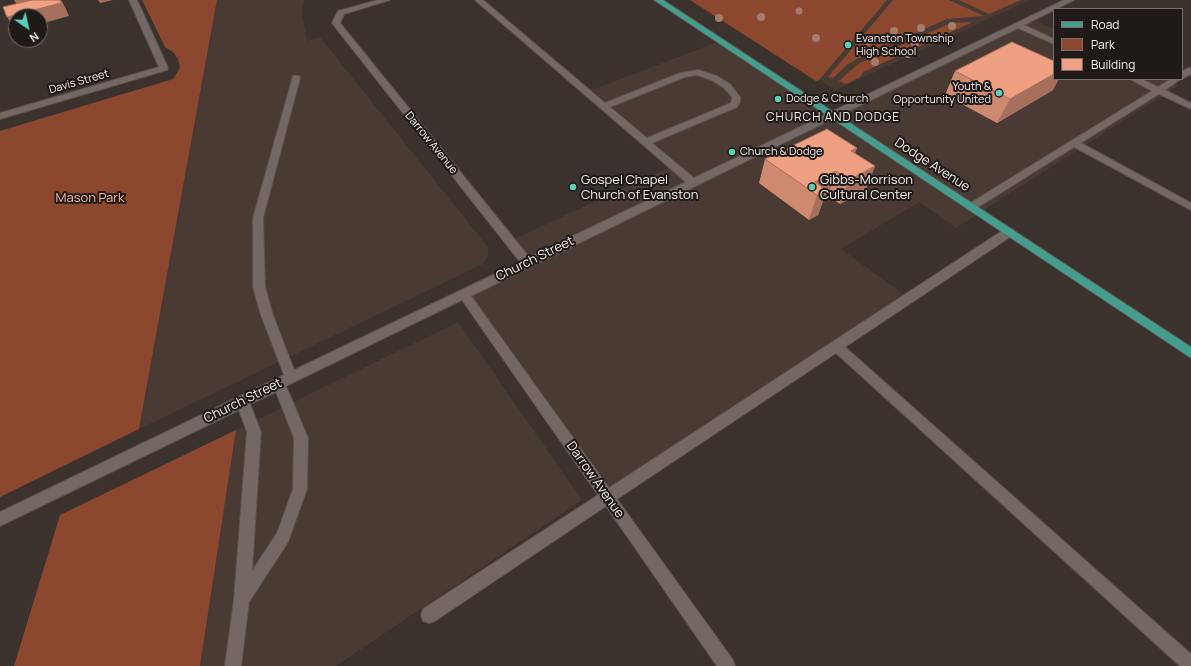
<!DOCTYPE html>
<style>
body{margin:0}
#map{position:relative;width:1191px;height:666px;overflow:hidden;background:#3b312d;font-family:Manrope,sans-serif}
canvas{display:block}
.legend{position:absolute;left:1053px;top:8px;width:130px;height:72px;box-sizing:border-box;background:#1f1a18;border:1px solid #756f6d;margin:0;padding:5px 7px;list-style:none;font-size:12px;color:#f6efed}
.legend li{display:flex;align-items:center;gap:8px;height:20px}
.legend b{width:20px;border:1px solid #756f6d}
.north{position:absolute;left:8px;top:8px;width:40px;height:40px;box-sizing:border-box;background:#1f1a18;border:1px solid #756f6d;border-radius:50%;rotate:146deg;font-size:11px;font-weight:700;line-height:16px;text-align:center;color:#f6efed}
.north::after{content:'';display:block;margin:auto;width:14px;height:18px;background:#5dceb9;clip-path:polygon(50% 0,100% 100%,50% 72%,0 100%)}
</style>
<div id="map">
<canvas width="1191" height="666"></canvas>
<ul class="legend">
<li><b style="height:5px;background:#459d8d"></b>Road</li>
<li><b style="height:11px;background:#8b482e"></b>Park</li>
<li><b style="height:11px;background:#efa083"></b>Building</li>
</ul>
<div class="north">N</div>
</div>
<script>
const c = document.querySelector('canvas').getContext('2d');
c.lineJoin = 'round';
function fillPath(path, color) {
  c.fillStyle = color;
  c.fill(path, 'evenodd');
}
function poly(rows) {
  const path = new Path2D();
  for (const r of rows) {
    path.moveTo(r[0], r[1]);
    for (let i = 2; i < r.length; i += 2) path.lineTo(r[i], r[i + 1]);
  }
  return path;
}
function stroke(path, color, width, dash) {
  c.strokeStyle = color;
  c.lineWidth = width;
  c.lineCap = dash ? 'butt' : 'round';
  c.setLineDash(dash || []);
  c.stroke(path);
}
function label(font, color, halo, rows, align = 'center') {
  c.font = font + ' Manrope,sans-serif';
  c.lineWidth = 4;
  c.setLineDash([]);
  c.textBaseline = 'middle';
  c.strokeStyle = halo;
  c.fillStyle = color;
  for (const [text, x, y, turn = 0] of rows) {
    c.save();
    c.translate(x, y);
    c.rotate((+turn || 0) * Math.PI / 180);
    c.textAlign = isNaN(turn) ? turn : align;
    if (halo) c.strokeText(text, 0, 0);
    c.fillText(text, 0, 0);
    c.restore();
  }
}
fillPath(poly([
 [217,0,304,0,302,14,307,41,320,37,488,247,488,256,483,264,139,429],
 [693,0,1029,0,836,90],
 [1031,19,1054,29,1054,79,1165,79,1179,85,956,228,919,202,841,249,909,298,607,497,464,294,527,263,510,241,678,163,592,90,720,41,831,115],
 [458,322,582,500,336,666,200,666,236,430]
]), '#4a3a34');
fillPath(poly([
 [142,0,217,0,139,429,0,497,0,131,173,79,180,68,178,59,173,52,165,47],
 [690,0,887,0,819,80,816,81],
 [893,0,949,0,984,16,947,19,855,60,847,65,833,78,828,77],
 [959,0,1021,0,989,14],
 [973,22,863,72,860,77,846,84,839,81,858,64,951,23],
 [236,430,200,666,14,666,60,515]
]), '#8b482e');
const minor = poly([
 [129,0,137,0,168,68,167,70,0,119,0,113,159,67,129,0],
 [378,0,390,0,344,14,340,23,529,257,686,182,475,0,483,0,605,103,680,73,698,70,717,76,730,84,740,97,740,102,737,107,652,143,694,178,1064,0,1074,0,1024,25,1054,39,1054,44,1018,28,471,296,609,488,1005,229,1013,229,1014,232,1013,235,845,347,1191,654,1191,666,1180,666,836,353,617,499,733,660,735,666,717,666,606,506,435,621,429,623,423,621,421,615,423,609,598,495,462,300,286,386,308,438,307,489,288,542,249,602,241,666,225,666,234,599,247,432,239,410,0,526,0,512,284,375,261,315,253,287,253,218,293,76,299,76,300,78,263,218,265,287,273,315,294,370,520,262,332,23,338,11,378,0],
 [697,75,711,80,724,88,732,97,731,103,647,138,610,107,685,77,697,75],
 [276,392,294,438,293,489,277,533,252,571,261,432,250,404,276,392],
 [1188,68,1191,68,1191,74,1182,79,1182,72,1188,68],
 [1130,79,1141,79,1158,87,1171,79,1181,79,1165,90,1191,103,1191,109,1159,94,1081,143,1191,203,1191,210,1074,147,975,209,967,209,966,207,967,205,1152,91,1130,79]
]);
const major = poly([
 [654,0,663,0,1191,347,1191,358,654,0]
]);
stroke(minor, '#59514d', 2);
stroke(major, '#59514d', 2);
fillPath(minor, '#736863');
fillPath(major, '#459d8d');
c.fillStyle = '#a47d6e';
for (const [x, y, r] of [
 [799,11,3.5],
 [761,17,4],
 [719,18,4],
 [952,26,4],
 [921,28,4],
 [894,31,4],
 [940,37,4],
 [816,38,4],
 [868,41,4],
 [915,43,4],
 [908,54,4],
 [875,62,4]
]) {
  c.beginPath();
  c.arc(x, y, r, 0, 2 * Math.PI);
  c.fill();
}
fillPath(poly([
 [955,71,1053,90,997,123,945,95],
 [855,153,875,166,865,191,840,204,828,196,824,198,818,215,809,220,759,183,765,159]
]), '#ce8a71');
fillPath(poly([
 [14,0,50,0,21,11],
 [60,0,61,0,65,7,69,16,40,24,40,16,16,16,16,30,7,17],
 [98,0,113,0,100,3],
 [1054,74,1054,79,1059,79,1053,90,997,123,1010,99],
 [857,148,848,173,851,151],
 [875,166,865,191,840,204,849,180],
 [836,171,828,196,824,198,818,215,809,220,817,195,815,182]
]), '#a7705c');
const building = poly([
 [32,0,60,0,61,3,7,17,3,7,32,0],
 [1012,42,1054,61,1054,74,1010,99,955,71,1012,42],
 [827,129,857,148,851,151,875,166,849,180,836,171,815,182,826,190,817,195,765,159,827,129]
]);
fillPath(building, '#efa083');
stroke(building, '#a7705c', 1);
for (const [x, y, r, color] of [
 [848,45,4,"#5dceb9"],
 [999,93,4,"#5dceb9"],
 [778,99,4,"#5dceb9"],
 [732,152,4,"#5dceb9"],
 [573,187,4,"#5dceb9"],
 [812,187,4,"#5dceb9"]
]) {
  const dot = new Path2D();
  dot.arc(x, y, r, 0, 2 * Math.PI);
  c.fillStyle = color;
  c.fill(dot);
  stroke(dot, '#1f1a18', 1.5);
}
label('11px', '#f6efed', '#1f1a18', [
 ["Evanston Township",856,39],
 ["High School",856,52],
 ["Youth &",991,87,"right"],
 ["Opportunity United",991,100,"right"],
 ["Dodge & Church",786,99],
 ["Church & Dodge",740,152]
], 'left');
label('11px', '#f6efed', '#1f1a18', [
 ["Davis Street",79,82,-16],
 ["Darrow Avenue",431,143,51]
]);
c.letterSpacing = '1px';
label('12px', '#f6efed', '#1f1a18', [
 ["CHURCH AND DODGE",833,118]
]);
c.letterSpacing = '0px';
label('13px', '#f6efed', '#1f1a18', [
 ["Dodge Avenue",932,165,33],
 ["Church Street",535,259,-26],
 ["Church Street",243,401,-26],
 ["Darrow Avenue",595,480,55]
]);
label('13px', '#f6efed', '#1f1a18', [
 ["Gospel Chapel",581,180],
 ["Church of Evanston",581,195],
 ["Gibbs-Morrison",820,180],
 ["Cultural Center",820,195]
], 'left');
label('13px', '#f9bba3', '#1f1a18', [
 ["Mason Park",90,198]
]);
</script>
